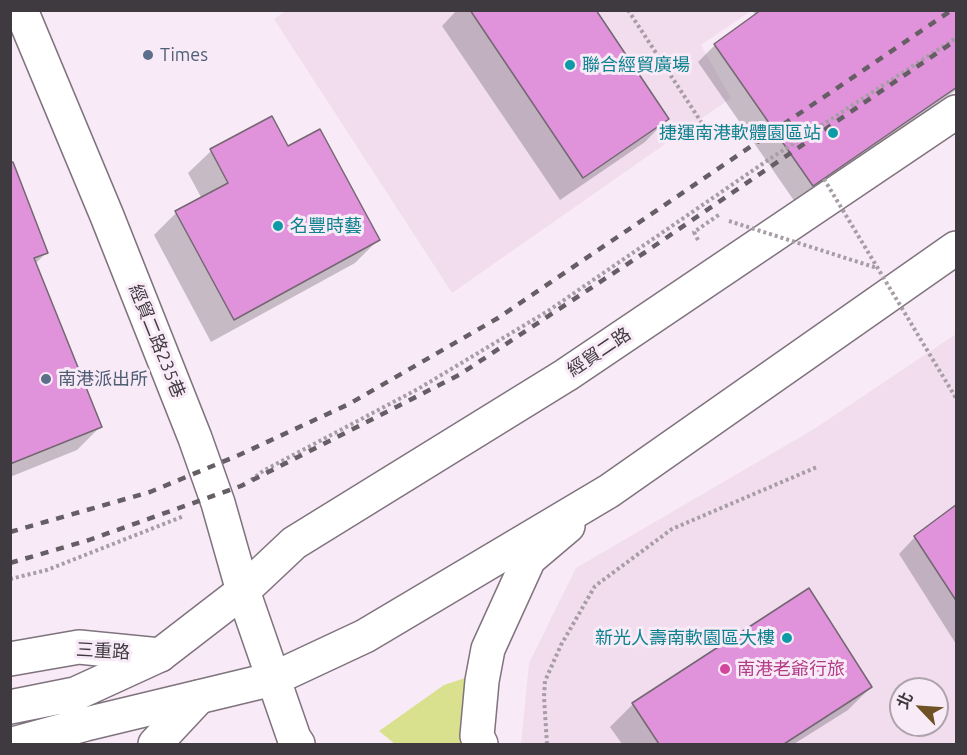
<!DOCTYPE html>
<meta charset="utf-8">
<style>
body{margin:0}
#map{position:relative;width:967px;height:755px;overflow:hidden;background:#f8eaf6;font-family:Ubuntu,"Noto Sans TC",sans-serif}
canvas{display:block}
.frame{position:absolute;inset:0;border:12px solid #3f3a3f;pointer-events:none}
.north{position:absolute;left:889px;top:677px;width:60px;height:60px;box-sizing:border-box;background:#f8eaf6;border:2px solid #aea4ad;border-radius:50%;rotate:295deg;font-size:16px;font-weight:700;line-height:24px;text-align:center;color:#3f3a3f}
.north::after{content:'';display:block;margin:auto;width:21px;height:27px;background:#6e5125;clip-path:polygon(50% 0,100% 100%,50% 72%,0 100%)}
</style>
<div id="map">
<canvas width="967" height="755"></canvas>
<div class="frame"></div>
<div class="north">北</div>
</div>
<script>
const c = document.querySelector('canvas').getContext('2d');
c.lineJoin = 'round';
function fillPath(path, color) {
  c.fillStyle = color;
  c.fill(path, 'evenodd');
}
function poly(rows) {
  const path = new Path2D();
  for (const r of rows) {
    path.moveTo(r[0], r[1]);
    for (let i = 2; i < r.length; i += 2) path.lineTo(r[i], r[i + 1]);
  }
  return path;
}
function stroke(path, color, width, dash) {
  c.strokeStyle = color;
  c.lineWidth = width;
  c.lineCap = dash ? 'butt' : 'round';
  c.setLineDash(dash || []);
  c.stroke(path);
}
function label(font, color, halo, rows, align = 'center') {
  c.font = font + ' Ubuntu,"Noto Sans TC",sans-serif';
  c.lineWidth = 6;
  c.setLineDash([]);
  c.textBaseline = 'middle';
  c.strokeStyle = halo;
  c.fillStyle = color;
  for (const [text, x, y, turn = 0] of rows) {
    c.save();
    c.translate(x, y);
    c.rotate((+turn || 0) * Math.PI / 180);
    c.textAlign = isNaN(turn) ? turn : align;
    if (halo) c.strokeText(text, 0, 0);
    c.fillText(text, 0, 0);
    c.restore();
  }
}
fillPath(poly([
 [287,10,751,11,701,45,731,98,452,293,274,19],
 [956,334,956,744,521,744,529,663,576,568,814,429],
 [901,689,937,689,937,725,901,725]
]), '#f2ddef');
fillPath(poly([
 [486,671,483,744,395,744,379,731,444,685]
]), '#d9e08e');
fillPath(poly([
 [457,10,594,10,667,119,645,142,560,200,442,26],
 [752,10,956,10,956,90,795,202,698,62,715,45,756,16],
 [288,148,378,240,355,263,211,342,154,235,176,213,202,199,188,173,211,151],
 [10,160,47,252,35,264,100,427,77,450,10,477],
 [956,506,956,644,899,554,915,537],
 [871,687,848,710,794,744,622,744,610,727,633,704]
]), '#0003');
const building = poly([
 [470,10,596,10,669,119,583,178,470,10],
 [761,10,957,10,957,87,813,186,714,44,761,10],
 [272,116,288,146,320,129,380,240,234,320,175,211,228,183,210,149,272,116],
 [10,162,13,162,48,253,34,258,102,427,10,464,10,162],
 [957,504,957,602,914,536,957,504],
 [809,588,872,687,784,744,659,744,632,703,809,588]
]);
fillPath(building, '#e093da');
stroke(building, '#736772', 1.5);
const minor = poly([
 [21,10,107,216,195,438,218,503,243,591]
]);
const tertiary = poly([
 [243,591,294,738,298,744],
 [10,659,79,647,160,655],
 [155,744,199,697],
 [481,744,477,736,482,681,488,649,529,559,568,526]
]);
const secondary = poly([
 [10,707,75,694,160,655,243,591,294,543,566,375,956,112],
 [13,744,86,724,273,679,365,636,609,491,956,248]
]);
stroke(minor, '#7f737e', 36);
stroke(tertiary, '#7f737e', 36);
stroke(secondary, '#7f737e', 36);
stroke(poly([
 [628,10,707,131],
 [698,240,694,232,720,214],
 [251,480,263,471,418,389,548,311,768,160,956,38],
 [10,579,47,570,184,516],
 [547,744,544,697,545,681,561,645,595,586,672,529,817,467]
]), '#a79da6', 4, [3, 3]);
stroke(minor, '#fff', 33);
stroke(tertiary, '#fff', 33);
stroke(secondary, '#fff', 33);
stroke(poly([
 [10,532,150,492,239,455,349,404,498,318,952,10],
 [10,563,89,540,241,486,459,375,644,253,956,40]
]), '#655e65', 4.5, [8, 8]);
stroke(poly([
 [824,179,956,398],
 [729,221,877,268]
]), '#a79da6', 4, [3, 3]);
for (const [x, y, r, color] of [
 [148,55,6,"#5c6f8a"],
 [570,65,6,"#0f9aa8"],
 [833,133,6,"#0f9aa8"],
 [278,226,6,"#0f9aa8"],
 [46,379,6,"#5c6f8a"],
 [787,638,6,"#0f9aa8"],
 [725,669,6,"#d1479c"]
]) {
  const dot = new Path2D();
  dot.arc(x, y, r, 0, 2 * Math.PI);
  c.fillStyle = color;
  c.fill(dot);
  stroke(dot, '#f8eaf6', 2);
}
label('18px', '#4e5e75', '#f8eaf6', [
 ["Times",160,55],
 ["南港派出所",58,379]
], 'left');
label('18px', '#0d838f', '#f8eaf6', [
 ["聯合經貿廣場",582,65],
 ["捷運南港軟體園區站",821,133,"right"],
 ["名豐時藝",290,226],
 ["新光人壽南軟園區大樓",775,638,"right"]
], 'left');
label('18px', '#3f3a3f', '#f8eaf6', [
 ["經貿二路235巷",157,341,68],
 ["經貿二路",599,352,-34],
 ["三重路",103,651,3]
]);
label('18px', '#b23c85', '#f8eaf6', [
 ["南港老爺行旅",737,669]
], 'left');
</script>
